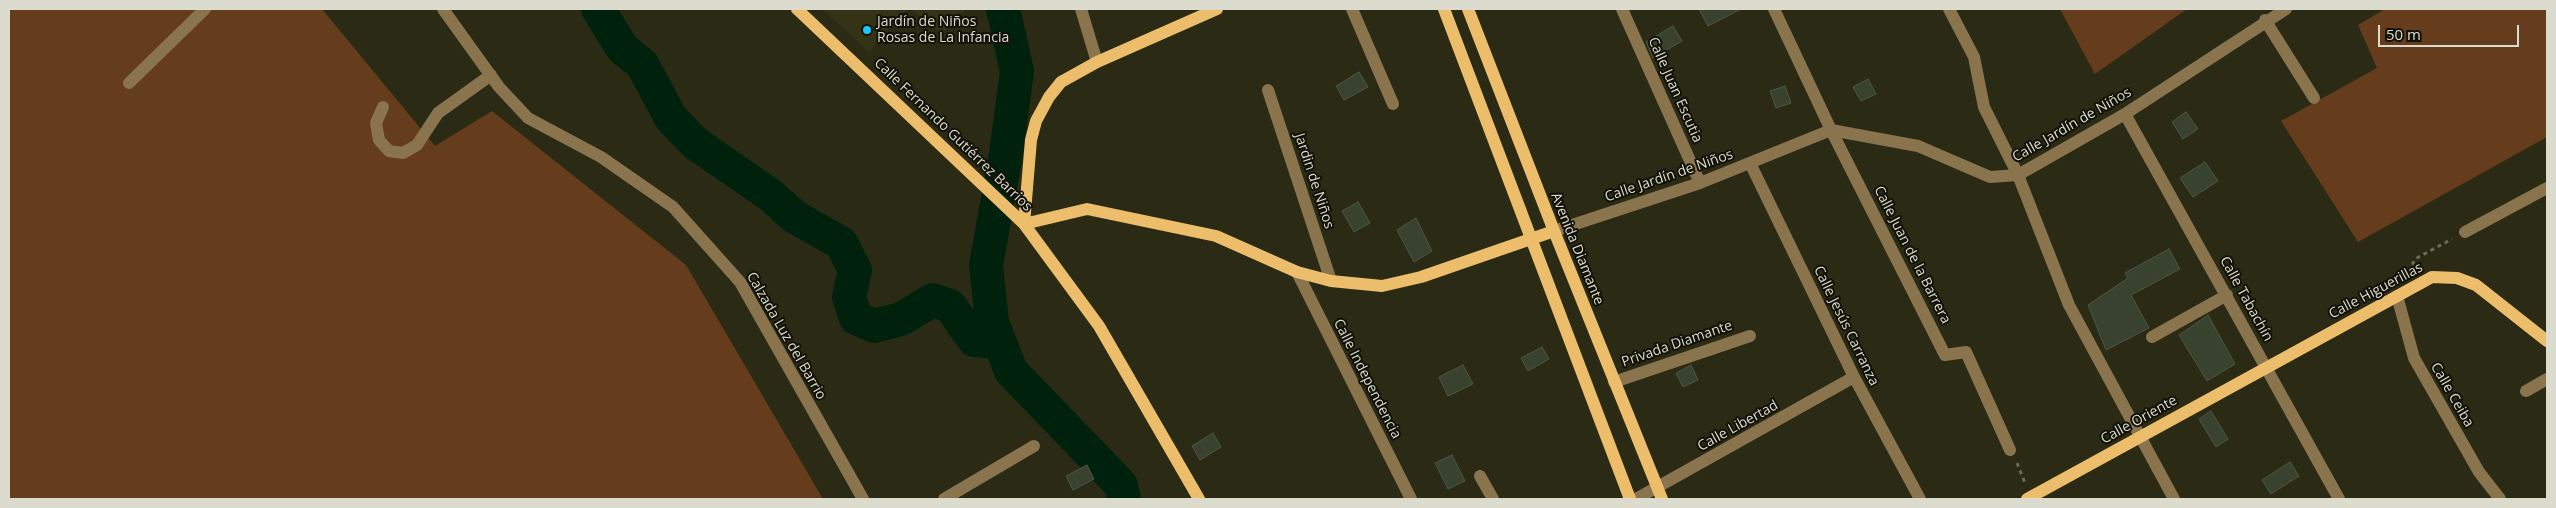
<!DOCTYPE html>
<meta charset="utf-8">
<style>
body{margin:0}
#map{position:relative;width:2556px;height:508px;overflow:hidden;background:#2b2a15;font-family:"Open Sans",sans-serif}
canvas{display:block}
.frame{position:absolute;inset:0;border:10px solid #dbdbce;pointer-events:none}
.scale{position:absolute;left:2378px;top:25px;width:141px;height:22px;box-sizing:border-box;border:2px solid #dbdbce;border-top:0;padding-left:6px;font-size:15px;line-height:18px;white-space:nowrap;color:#dbdbce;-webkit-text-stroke:4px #131209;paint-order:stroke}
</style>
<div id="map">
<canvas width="2556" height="508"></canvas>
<div class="frame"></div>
<div class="scale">50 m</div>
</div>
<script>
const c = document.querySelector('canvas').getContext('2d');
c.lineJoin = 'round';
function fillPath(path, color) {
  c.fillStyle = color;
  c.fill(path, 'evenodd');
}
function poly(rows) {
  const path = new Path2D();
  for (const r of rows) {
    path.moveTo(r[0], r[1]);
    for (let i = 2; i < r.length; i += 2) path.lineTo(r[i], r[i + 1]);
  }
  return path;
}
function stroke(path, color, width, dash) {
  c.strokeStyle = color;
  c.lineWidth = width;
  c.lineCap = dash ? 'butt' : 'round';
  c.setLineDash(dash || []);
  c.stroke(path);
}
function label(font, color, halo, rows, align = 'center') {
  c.font = font + ' "Open Sans",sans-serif';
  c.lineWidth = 4;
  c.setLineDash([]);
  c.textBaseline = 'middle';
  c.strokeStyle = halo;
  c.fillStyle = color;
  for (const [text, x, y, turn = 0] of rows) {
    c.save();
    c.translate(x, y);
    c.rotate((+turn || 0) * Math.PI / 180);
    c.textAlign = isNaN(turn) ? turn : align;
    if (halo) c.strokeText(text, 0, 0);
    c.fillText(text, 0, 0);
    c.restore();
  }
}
fillPath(poly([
 [822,9,907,9,869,52],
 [911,9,966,9,942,34]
]), '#353316');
fillPath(poly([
 [9,9,322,9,435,146,492,111,686,265,823,499,9,499],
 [2060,9,2187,9,2095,74],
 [2385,9,2547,9,2547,137,2358,242,2281,121,2377,68,2358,25]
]), '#653d1d');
stroke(poly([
 [598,9,623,49,642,64,671,118,695,143,769,194,795,217,841,243,855,270,849,297,856,318,874,326,901,319,933,300,950,306,974,340,999,342],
 [1003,9,1017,71,1006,154,986,265,992,322,1011,371,1121,485,1124,499]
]), '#00220c', 34);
const building = poly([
 [1699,9,1741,9,1708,26,1699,9],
 [1673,26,1682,41,1653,58,1646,42,1673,26],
 [1359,72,1368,87,1344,100,1336,86,1359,72],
 [1868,79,1876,94,1861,101,1853,87,1868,79],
 [1785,86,1791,103,1776,108,1770,91,1785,86],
 [2186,112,2198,129,2183,139,2172,122,2186,112],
 [2205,162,2218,181,2193,197,2180,178,2205,162],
 [1358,202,1370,223,1354,232,1342,211,1358,202],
 [1416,218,1432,251,1414,262,1397,230,1416,218],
 [2169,249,2180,269,2131,295,2149,328,2106,350,2088,305,2128,278,2125,273,2169,249],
 [2208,315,2235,364,2207,381,2179,335,2208,315],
 [1542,347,1549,359,1528,371,1521,358,1542,347],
 [1463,365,1473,384,1448,396,1439,377,1463,365],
 [1691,365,1698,380,1683,387,1676,373,1691,365],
 [2211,411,2228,439,2216,447,2199,419,2211,411],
 [1213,433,1221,447,1200,460,1192,446,1213,433],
 [1452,455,1465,481,1448,489,1435,463,1452,455],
 [2290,462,2299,476,2271,494,2262,480,2290,462],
 [1087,465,1094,479,1073,490,1066,476,1087,465]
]);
fillPath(building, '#39422e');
stroke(building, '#4d5743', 1);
stroke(poly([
 [2409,272,2415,259,2452,239],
 [2017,463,2025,483]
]), '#6a6a57', 3, [4, 4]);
stroke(poly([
 [443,9,499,87,528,118,601,157,673,207,740,282,863,499],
 [1081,9,1097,62],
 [1352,9,1393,104],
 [1622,9,1700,183],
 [1774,9,1831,130,1945,355,1966,352,2010,450],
 [1949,9,1974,57,1984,107,2018,175,2069,305,2174,499],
 [2265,20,2314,98],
 [129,83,205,9],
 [1268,90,1331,281],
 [383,107,376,123,379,140,389,151,403,153,417,145,438,113,491,75],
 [2125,114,2339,499],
 [1750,163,1854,377,1920,499],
 [1554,231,1700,183,1831,130,1918,146,1990,177,2018,175,2125,114,2286,9],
 [2465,232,2547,188],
 [1297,272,1411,499],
 [2397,296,2414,358,2479,472,2500,499],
 [2152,337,2227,295],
 [1614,382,1750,336],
 [2526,391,2547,379],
 [1480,476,1493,499],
 [944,499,1034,446],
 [1636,499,1854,377]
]), '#89744e', 12);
stroke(poly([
 [797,9,1024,224,1099,326,1199,499],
 [1217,9,1097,62,1061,82,1049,97,1036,121,1031,140,1024,224,1087,209,1216,236,1297,272,1331,281,1382,286,1421,277,1554,231],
 [1444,9,1630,499],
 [1468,9,1554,231,1662,499],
 [2027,499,2432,277,2457,278,2476,285,2547,341]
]), '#ecbe6c', 12);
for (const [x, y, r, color] of [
 [867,30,5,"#1acafc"]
]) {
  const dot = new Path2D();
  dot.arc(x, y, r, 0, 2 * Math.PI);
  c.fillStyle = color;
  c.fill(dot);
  stroke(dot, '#131209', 2);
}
label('14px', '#dbdbce', '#131209', [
 ["Jardín de Niños",877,22],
 ["Rosas de La Infancia",877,38]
], 'left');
label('14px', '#dbdbce', '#131209', [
 ["Calle Juan Escutia",1675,90,66],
 ["Calle Jardín de Niños",2072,125,-30],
 ["Calle Fernando Gutiérrez Barrios",953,135,44],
 ["Calle Jardín de Niños",1669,176,-19],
 ["Jardin de Niños",1314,181,72],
 ["Avenida Diamante",1577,249,68],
 ["Calle Juan de la Barrera",1912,255,63],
 ["Calle Higuerillas",2376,291,-28],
 ["Calle Tabachín",2246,299,61],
 ["Calle Jesús Carranza",1846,326,64],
 ["Calzada Luz del Barrio",786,336,60],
 ["Privada Diamante",1677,344,-19],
 ["Calle Independencia",1367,379,63],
 ["Calle Ceiba",2452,395,60],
 ["Calle Oriente",2139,420,-29],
 ["Calle Libertad",1738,426,-29]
]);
</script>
